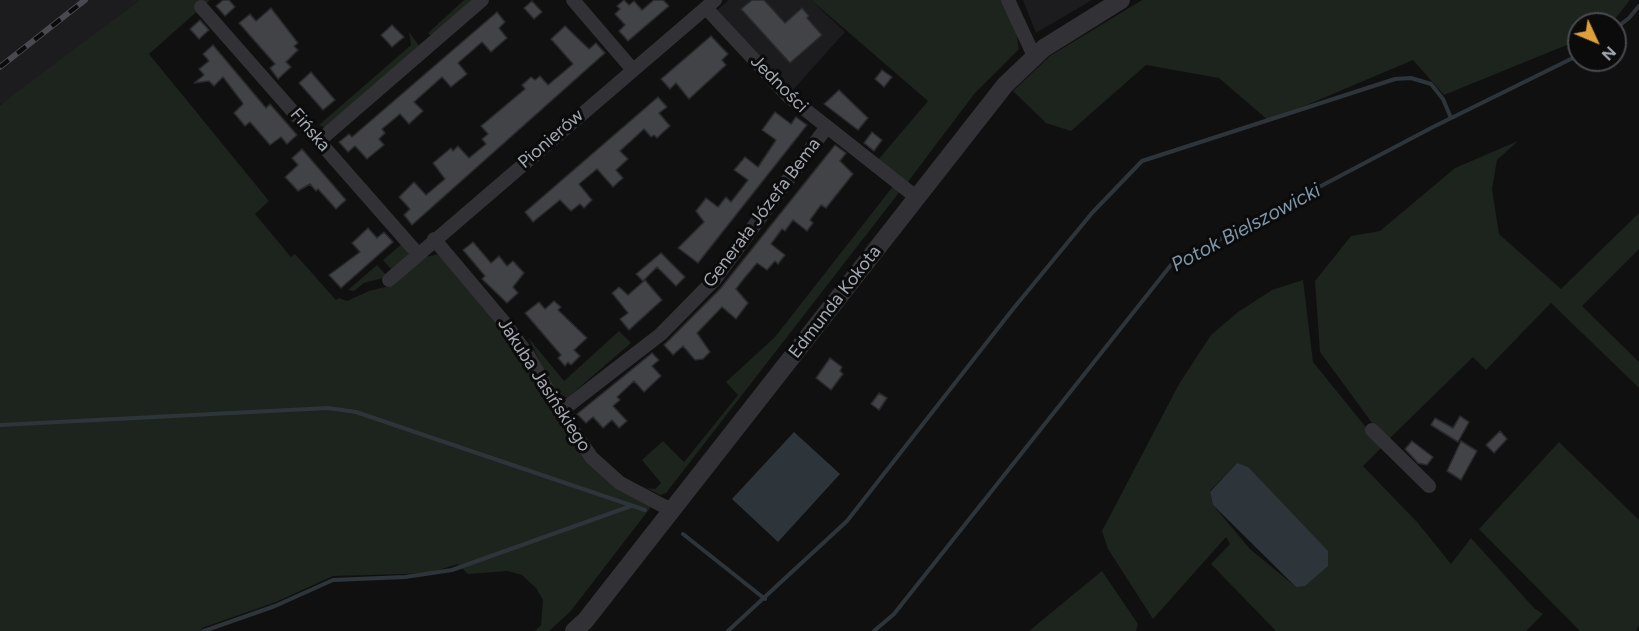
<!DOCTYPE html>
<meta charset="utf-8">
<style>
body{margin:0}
#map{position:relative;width:1639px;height:631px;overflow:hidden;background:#101011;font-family:Figtree,sans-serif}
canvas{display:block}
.north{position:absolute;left:1567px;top:12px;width:60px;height:60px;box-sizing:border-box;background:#0b0b0c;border:2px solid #484a4e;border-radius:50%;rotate:134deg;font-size:16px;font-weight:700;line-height:24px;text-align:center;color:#a3a8b1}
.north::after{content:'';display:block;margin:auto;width:21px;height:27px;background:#dda03c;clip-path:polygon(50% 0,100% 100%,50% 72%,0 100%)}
</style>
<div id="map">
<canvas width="1639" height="631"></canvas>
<div class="north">N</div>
</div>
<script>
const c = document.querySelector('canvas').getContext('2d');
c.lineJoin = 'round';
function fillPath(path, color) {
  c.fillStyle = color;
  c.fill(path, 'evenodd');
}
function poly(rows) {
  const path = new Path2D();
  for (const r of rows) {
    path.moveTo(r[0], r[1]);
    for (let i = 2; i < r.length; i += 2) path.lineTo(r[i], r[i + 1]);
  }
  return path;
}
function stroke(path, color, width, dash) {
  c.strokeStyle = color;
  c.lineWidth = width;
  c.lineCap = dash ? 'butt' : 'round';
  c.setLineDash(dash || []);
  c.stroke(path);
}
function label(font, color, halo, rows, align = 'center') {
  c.font = font + ' Figtree,sans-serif';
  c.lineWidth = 6;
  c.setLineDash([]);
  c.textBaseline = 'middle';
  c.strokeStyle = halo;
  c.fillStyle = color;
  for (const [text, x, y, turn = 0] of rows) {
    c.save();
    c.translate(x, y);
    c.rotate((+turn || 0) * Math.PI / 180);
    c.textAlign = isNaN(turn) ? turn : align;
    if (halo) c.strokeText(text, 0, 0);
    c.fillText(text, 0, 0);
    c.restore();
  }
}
fillPath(poly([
 [0,0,140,0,12,98,0,104],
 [729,0,811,0,845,32,791,92,717,10],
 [1023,0,1092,0,1036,33]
]), '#1c1c1e');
fillPath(poly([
 [140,0,210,0,149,54,269,201,255,214,291,257,295,254,336,300,339,298,347,301,369,291,389,286,425,257,440,254,524,355,621,491,651,507,570,612,549,631,535,631,541,625,543,600,536,588,522,575,508,571,468,574,458,564,432,572,405,574,333,576,276,602,202,628,202,631,0,631,0,105],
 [464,0,474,0,431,36,428,33],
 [811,0,1002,0,1016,32,1019,49,975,93,907,183,877,161,928,101],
 [1142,0,1630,0,1611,24,1579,24,1579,40,1444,95,1413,60,1269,121,1219,78,1146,65,1071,131,1046,123,1013,91,1050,56],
 [409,32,420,47,326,128,319,125,411,45],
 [1518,141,1497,160,1492,189,1499,234,1561,289,1639,213,1639,249,1582,306,1639,362,1639,388,1551,303,1486,370,1473,357,1386,442,1320,352,1315,281,1351,236,1380,231,1455,168],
 [894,185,901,190,666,493,660,495,647,488,655,489,661,483,642,460,663,441,684,462,738,395,726,382,775,337],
 [403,243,409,255,392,270,383,260],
 [377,265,386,275,383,278,364,283,354,291,348,290],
 [1303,280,1313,362,1382,447,1363,466,1417,522,1451,564,1471,538,1534,608,1543,614,1526,631,1276,631,1211,564,1230,544,1226,537,1153,619,1108,549,1102,531,1179,384,1211,335,1238,312,1272,290],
 [1237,463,1296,587,1250,549,1213,505,1210,491],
 [619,331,631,343,567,398,554,391,528,337,564,381],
 [1559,442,1639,520,1639,626,1636,631,1580,631,1479,529],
 [1102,571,1138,624,1136,631,1029,631]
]), '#1d231d');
fillPath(poly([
 [794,432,840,474,778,542,732,499],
 [1237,463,1248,467,1328,551,1328,566,1305,586,1296,587,1213,505,1210,492]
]), '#2d353a');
stroke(poly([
 [1615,29,1629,18,1639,6],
 [0,425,328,408,356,412,645,510],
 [683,534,765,599],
 [204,631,275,606,333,580,405,577,452,570,631,506],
 [728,631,847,521,1013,309,1092,213,1142,161,1395,79,1411,78,1431,84,1443,99,1451,118],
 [874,631,894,614,1171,265,1433,127,1579,55]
]), '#2d353a', 4);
const building = poly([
 [223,0,229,0,235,7,225,16,216,6,223,0],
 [624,0,629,5,634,1,642,10,654,0,663,0,669,6,628,41,619,31,625,25,615,14,620,9,617,6,624,0],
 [752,0,764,0,785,23,802,8,809,16,807,18,822,35,790,63,741,9,752,0],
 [532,1,542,12,534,19,524,8,532,1],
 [271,8,298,43,294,46,298,50,286,62,291,67,278,79,270,68,275,64,239,23,250,14,256,21,271,8],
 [497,12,505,22,499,28,507,38,491,52,482,42,458,63,467,74,451,87,442,77,414,102,423,111,409,124,400,114,382,129,385,133,379,139,384,145,367,159,355,146,348,152,339,142,349,134,352,137,497,12],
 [200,20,209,30,199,39,190,29,200,20],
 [392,25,404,37,392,47,381,35,392,25],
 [565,26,589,49,596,43,605,53,412,225,404,215,410,209,399,197,414,182,426,195,445,179,433,163,451,148,453,151,458,146,469,158,486,144,482,139,488,134,481,126,525,89,522,85,531,77,535,80,540,76,548,85,573,64,551,39,565,26],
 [711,36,728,54,722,60,726,65,689,99,676,83,670,89,661,79,711,36],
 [213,45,266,108,270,104,297,135,287,144,281,137,270,145,250,122,245,126,234,113,243,104,242,102,223,77,214,86,209,81,194,83,204,75,199,69,209,61,203,54,213,45],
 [882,70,892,77,884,87,875,79,882,70],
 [311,72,335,100,323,110,299,83,311,72],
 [839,90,868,118,858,130,824,104,839,90],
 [658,97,667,107,659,113,670,126,657,138,654,135,651,137,644,129,620,151,628,159,616,170,623,178,613,187,597,169,579,184,592,200,584,208,580,204,571,211,560,200,533,222,525,212,658,97],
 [775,112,791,124,796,117,807,125,698,263,678,248,704,222,696,211,706,198,718,207,726,197,731,202,748,180,734,170,745,157,758,167,776,140,762,130,775,112],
 [872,132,882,140,874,151,864,143,872,132],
 [835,145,846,153,840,161,853,174,826,208,821,205,810,220,813,223,807,231,793,220,785,231,782,229,771,244,785,255,778,264,775,261,767,270,757,263,742,281,736,289,748,303,736,319,722,307,697,333,710,352,703,359,695,360,683,346,673,355,664,345,720,289,835,145],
 [302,149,346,200,336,209,318,189,316,191,310,184,298,191,285,177,298,165,292,158,302,149],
 [368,228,377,238,384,232,393,242,341,288,329,275,360,252,352,243,368,228],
 [473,242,491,263,499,256,507,266,513,261,524,273,513,287,518,293,507,303,482,279,485,276,463,250,473,242],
 [661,253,685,277,676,286,657,267,643,281,636,274,661,253],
 [645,280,662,300,629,330,620,319,628,313,612,293,619,287,628,295,645,280],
 [554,301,561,307,558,310,587,338,574,350,580,356,571,365,568,362,565,366,558,358,561,355,525,313,539,302,545,309,554,301],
 [652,353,659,360,652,366,661,376,644,392,634,381,617,397,620,400,613,406,627,421,619,428,612,420,603,428,593,417,586,423,577,414,652,353],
 [830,358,842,367,840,371,843,374,831,390,816,378,830,358],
 [879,393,887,398,879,410,871,404,879,393],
 [1460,416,1469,422,1458,442,1431,425,1435,418,1453,428,1460,416],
 [1500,431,1507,439,1494,453,1486,445,1500,431],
 [1412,441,1433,457,1427,465,1418,463,1405,449,1412,441],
 [1461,441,1477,451,1461,480,1447,471,1461,441]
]);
fillPath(building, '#424347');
stroke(building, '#2a2a2d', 1.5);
stroke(poly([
 [573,0,633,70],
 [1008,0,1034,56],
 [201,7,418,254],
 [706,8,788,96,916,197],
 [319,141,482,0],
 [434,239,503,321,528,355,560,412,592,458,620,483,671,510],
 [389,280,715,0],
 [560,412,661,334,715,279,826,128],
 [1372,430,1429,486]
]), '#323236', 14);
stroke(poly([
 [574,631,585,621,1005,85,1044,48,1121,0]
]), '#323236', 18);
const rail = poly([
 [0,67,85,0]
]);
stroke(rail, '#494a4f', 6);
stroke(rail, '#0b0b0c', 4, [11]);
label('18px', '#a3a8b1', '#0b0b0c', [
 ["Jedności",779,84,45],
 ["Fińska",310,130,49],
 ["Pionierów",551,139,-41],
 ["Generała Józefa Bema",762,213,-53],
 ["Edmunda Kokota",835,302,-52],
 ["Jakuba Jasińskiego",544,385,57]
]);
label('italic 20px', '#7d96a9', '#0b0b0c', [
 ["Potok Bielszowicki",1246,228,-28]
]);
</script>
